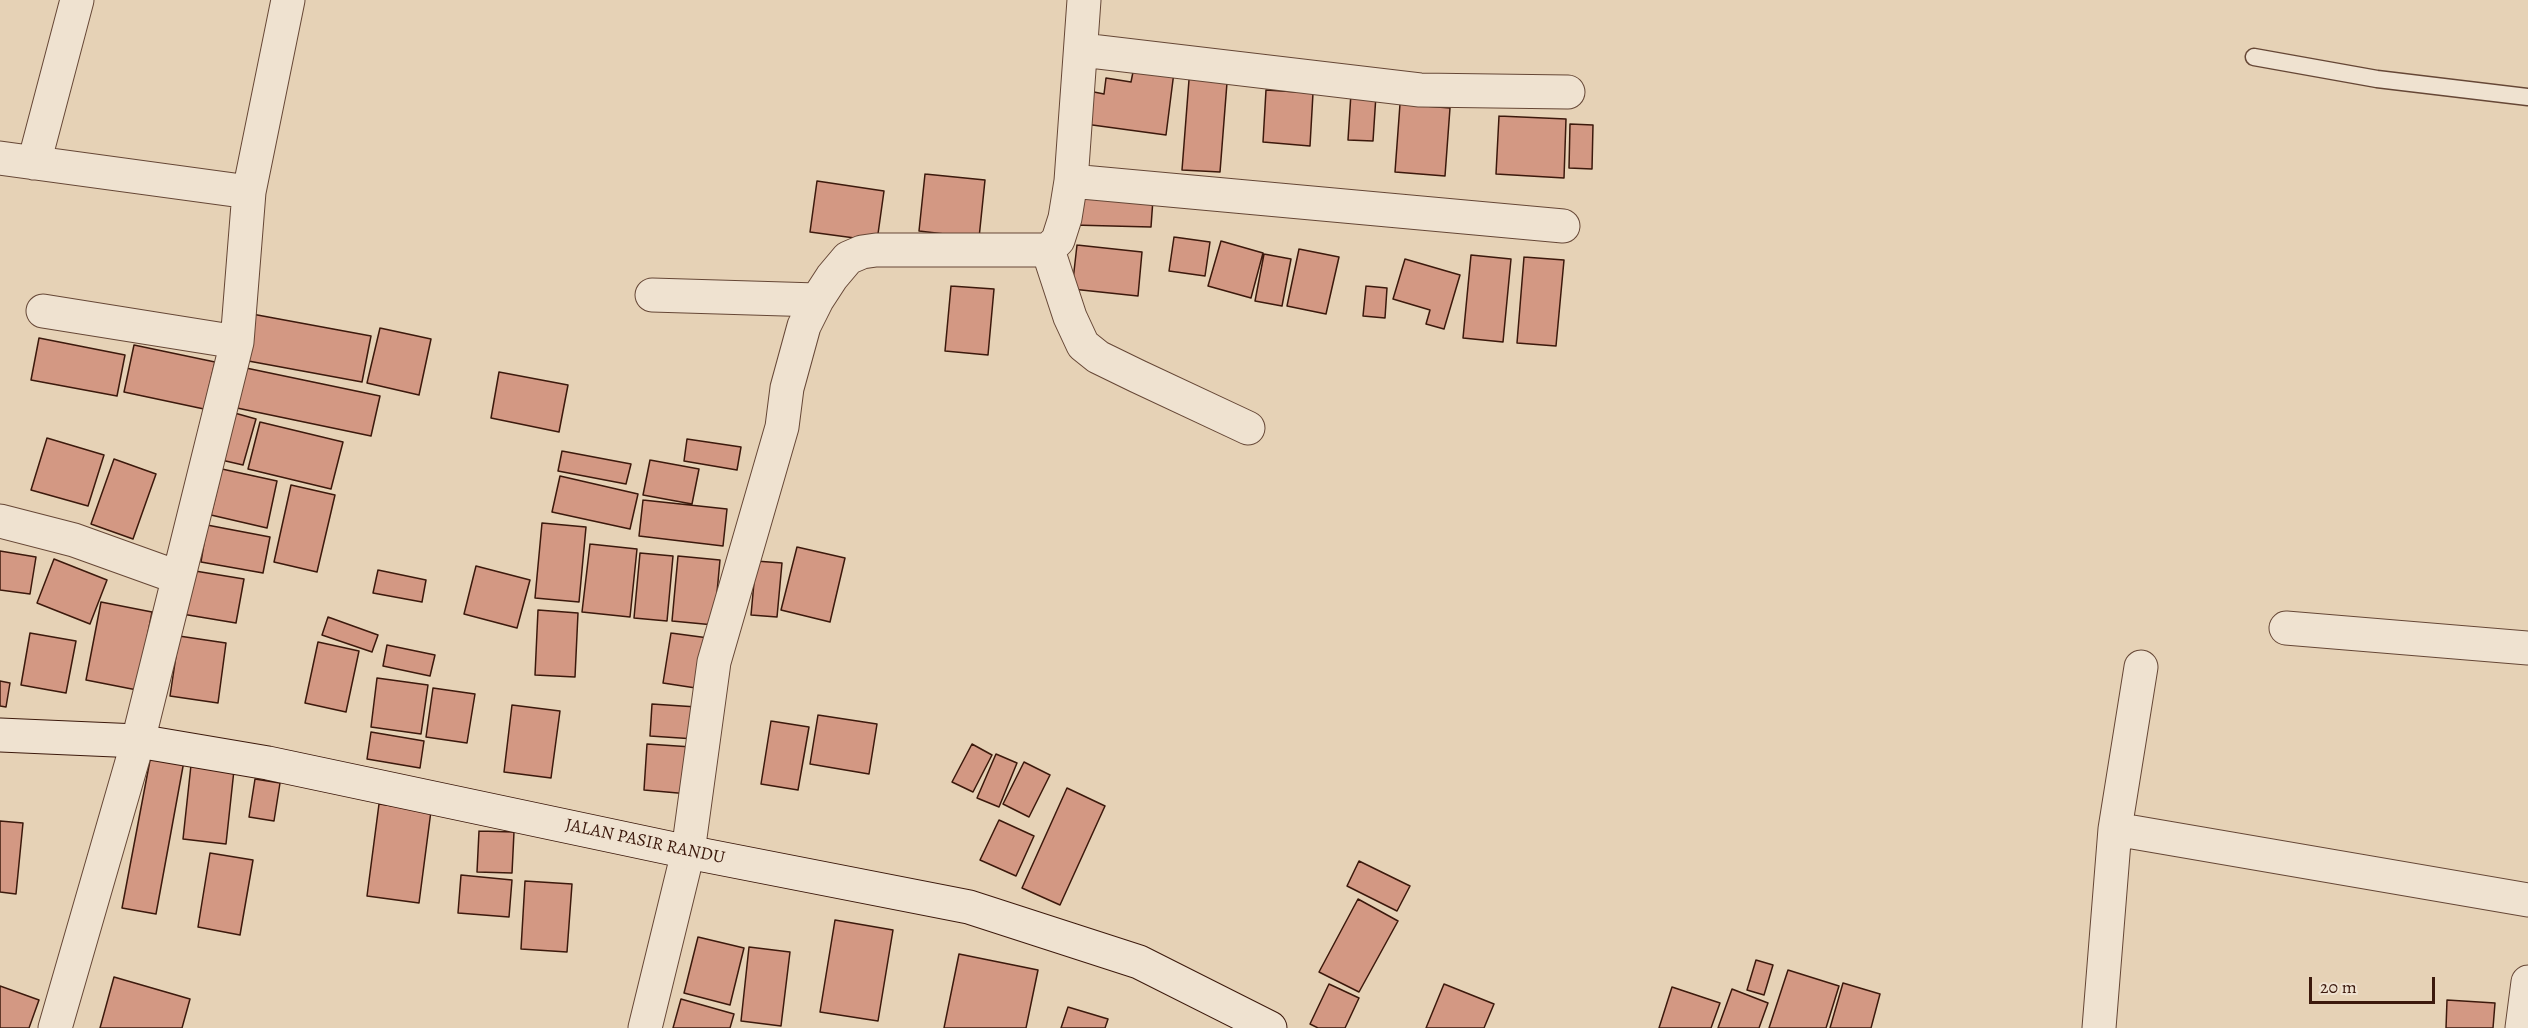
<!DOCTYPE html>
<style>
body{margin:0}
#map{position:relative;width:2528px;height:1028px;overflow:hidden;background:#e6d2b6;font-family:Alegreya,serif}
canvas{display:block}
.scale{position:absolute;left:2309px;top:977px;width:126px;height:27px;box-sizing:border-box;border:3px solid #3c190c;border-top:0;padding-left:8px;font-size:18px;line-height:21px;white-space:nowrap;color:#3c190c;-webkit-text-stroke:4px #efe2d0;paint-order:stroke}
</style>
<div id="map">
<canvas width="2528" height="1028"></canvas>
<div class="scale">20 m</div>
</div>
<script>
const c = document.querySelector('canvas').getContext('2d');
c.lineJoin = 'round';
function fillPath(path, color) {
  c.fillStyle = color;
  c.fill(path, 'evenodd');
}
function poly(rows) {
  const path = new Path2D();
  for (const r of rows) {
    path.moveTo(r[0], r[1]);
    for (let i = 2; i < r.length; i += 2) path.lineTo(r[i], r[i + 1]);
  }
  return path;
}
function stroke(path, color, width, dash) {
  c.strokeStyle = color;
  c.lineWidth = width;
  c.lineCap = dash ? 'butt' : 'round';
  c.setLineDash(dash || []);
  c.stroke(path);
}
function label(font, color, halo, rows, align = 'center') {
  c.font = font + ' Alegreya,serif';
  c.lineWidth = 5;
  c.setLineDash([]);
  c.textBaseline = 'middle';
  c.strokeStyle = halo;
  c.fillStyle = color;
  for (const [text, x, y, turn = 0] of rows) {
    c.save();
    c.translate(x, y);
    c.rotate((+turn || 0) * Math.PI / 180);
    c.textAlign = isNaN(turn) ? turn : align;
    if (halo) c.strokeText(text, 0, 0);
    c.fillText(text, 0, 0);
    c.restore();
  }
}
const building = poly([
 [1134,67,1174,72,1166,135,1085,124,1089,91,1104,94,1106,78,1131,82,1134,67],
 [1190,67,1228,70,1220,172,1182,170,1190,67],
 [1266,90,1313,93,1310,146,1263,142,1266,90],
 [1351,93,1376,95,1373,141,1348,140,1351,93],
 [1400,104,1450,108,1445,176,1395,172,1400,104],
 [1499,116,1566,119,1564,178,1496,174,1499,116],
 [1570,124,1593,125,1592,169,1569,168,1570,124],
 [925,174,985,180,979,238,919,231,925,174],
 [817,181,884,191,877,241,810,232,817,181],
 [1074,197,1153,199,1151,227,1073,225,1074,197],
 [1174,237,1210,242,1205,276,1169,271,1174,237],
 [1221,241,1263,253,1251,298,1208,286,1221,241],
 [1077,245,1142,252,1138,296,1072,289,1077,245],
 [1299,249,1339,257,1326,314,1287,306,1299,249],
 [1264,254,1291,259,1282,306,1255,301,1264,254],
 [1471,255,1511,259,1503,342,1463,338,1471,255],
 [1524,257,1564,260,1556,346,1517,343,1524,257],
 [1405,259,1460,275,1444,329,1426,324,1430,310,1393,299,1405,259],
 [951,286,994,289,988,355,945,351,951,286],
 [1366,286,1387,288,1385,318,1363,316,1366,286],
 [252,314,371,336,362,382,243,360,252,314],
 [380,328,431,339,419,395,367,383,380,328],
 [39,338,125,355,117,396,31,380,39,338],
 [134,345,215,362,204,409,124,392,134,345],
 [246,368,380,396,371,436,237,408,246,368],
 [499,372,568,385,559,432,491,418,499,372],
 [231,412,256,419,243,465,217,459,231,412],
 [260,422,343,442,331,489,248,469,260,422],
 [47,438,104,455,88,506,31,490,47,438],
 [687,439,741,447,737,470,684,461,687,439],
 [562,451,631,464,626,484,558,471,562,451],
 [114,459,156,474,133,539,91,524,114,459],
 [650,460,699,469,692,504,643,495,650,460],
 [222,469,277,481,267,528,211,515,222,469],
 [560,476,638,494,630,529,552,512,560,476],
 [291,485,335,495,317,572,274,562,291,485],
 [643,500,727,509,723,546,639,536,643,500],
 [542,523,586,527,579,602,535,598,542,523],
 [207,525,270,537,263,573,201,562,207,525],
 [590,544,637,549,630,617,582,612,590,544],
 [797,547,845,558,830,622,781,610,797,547],
 [0,551,36,557,30,594,0,590,0,551],
 [640,553,673,556,667,621,634,618,640,553],
 [678,556,720,560,714,625,672,621,678,556],
 [54,559,107,580,90,624,37,603,54,559],
 [756,561,782,563,777,617,751,615,756,561],
 [476,566,530,580,517,628,464,614,476,566],
 [189,570,244,579,236,623,182,614,189,570],
 [378,570,426,580,422,602,373,593,378,570],
 [101,602,152,612,137,690,86,680,101,602],
 [538,610,578,613,575,677,535,675,538,610],
 [328,617,378,635,372,652,322,635,328,617],
 [30,633,76,641,66,693,21,685,30,633],
 [671,633,716,639,709,690,663,683,671,633],
 [179,636,226,643,218,703,170,696,179,636],
 [318,642,359,651,346,712,305,703,318,642],
 [387,645,435,655,430,676,383,666,387,645],
 [377,678,428,685,421,734,371,727,377,678],
 [0,681,10,683,6,707,0,706,0,681],
 [433,688,475,694,467,743,426,737,433,688],
 [652,704,697,707,695,739,650,736,652,704],
 [512,705,560,711,551,778,504,772,512,705],
 [818,715,877,724,869,774,810,764,818,715],
 [771,721,809,727,798,790,761,784,771,721],
 [371,732,424,741,420,768,367,759,371,732],
 [647,744,692,747,689,794,644,790,647,744],
 [972,744,992,755,973,792,952,782,972,744],
 [996,754,1017,763,999,807,977,798,996,754],
 [151,755,184,761,156,914,122,908,151,755],
 [1024,762,1050,775,1029,817,1003,804,1024,762],
 [191,765,234,770,226,844,183,839,191,765],
 [255,779,280,783,274,821,249,817,255,779],
 [1067,788,1105,806,1060,905,1022,888,1067,788],
 [379,804,431,811,419,903,367,896,379,804],
 [999,820,1034,836,1016,876,980,860,999,820],
 [0,821,23,823,16,894,0,892,0,821],
 [479,831,514,832,512,873,477,872,479,831],
 [210,853,253,860,240,935,198,927,210,853],
 [1359,861,1410,886,1397,911,1347,886,1359,861],
 [461,875,512,880,509,917,458,913,461,875],
 [525,881,572,884,567,952,521,949,525,881],
 [1358,899,1398,921,1359,992,1319,972,1358,899],
 [835,920,893,930,878,1021,820,1012,835,920],
 [698,937,744,948,730,1005,684,993,698,937],
 [749,947,790,952,781,1026,741,1021,749,947],
 [959,954,1038,970,1026,1028,944,1028,959,954],
 [1756,960,1773,965,1764,995,1747,990,1756,960],
 [1788,970,1839,986,1826,1028,1769,1028,1788,970],
 [114,977,190,999,182,1028,100,1028,114,977],
 [1843,983,1880,994,1871,1028,1830,1028,1843,983],
 [1329,984,1359,998,1345,1028,1318,1028,1310,1024,1329,984],
 [1444,984,1494,1004,1484,1028,1426,1028,1444,984],
 [0,986,39,1000,29,1028,0,1028,0,986],
 [1672,987,1720,1003,1711,1028,1659,1028,1672,987],
 [1732,989,1768,1003,1759,1028,1718,1028,1732,989],
 [681,999,734,1014,730,1028,673,1028,681,999],
 [2447,1000,2495,1003,2493,1028,2446,1028,2447,1000],
 [1068,1007,1108,1019,1105,1028,1061,1028,1068,1007]
]);
fillPath(building, '#d39883');
stroke(building, '#3c190c', 1.5);
const lane = poly([
 [2254,57,2377,79,2528,97]
]);
const street = poly([
 [1082,50,1420,90,1568,92],
 [0,158,249,192],
 [34,163,77,0],
 [1071,181,1563,226],
 [1048,250,1070,317,1083,345,1098,357,1137,376,1248,428],
 [652,295,817,300],
 [43,311,237,342],
 [0,521,74,540,177,577],
 [2286,628,2528,648],
 [2115,829,2141,667],
 [55,1028,138,741,237,342,249,192,288,0],
 [645,1028,688,852,714,662,782,427,787,388,804,326,817,300,832,277,848,258,862,252,876,250,1048,250,1058,240,1065,218,1071,181,1084,0],
 [2099,1028,2115,829,2528,900],
 [2522,1028,2528,982]
]);
const secondary = poly([
 [0,735,138,741,268,763,688,852,969,907,1139,962,1270,1028]
]);
stroke(lane, '#664736', 19);
stroke(street, '#664736', 35);
stroke(secondary, '#3c190c', 35);
stroke(lane, '#efe2d0', 16);
stroke(street, '#efe2d0', 33);
stroke(secondary, '#efe2d0', 33);
label('18px', '#3c190c', '#efe2d0', [
 ["JALAN PASIR RANDU",645,842,12]
]);
</script>
